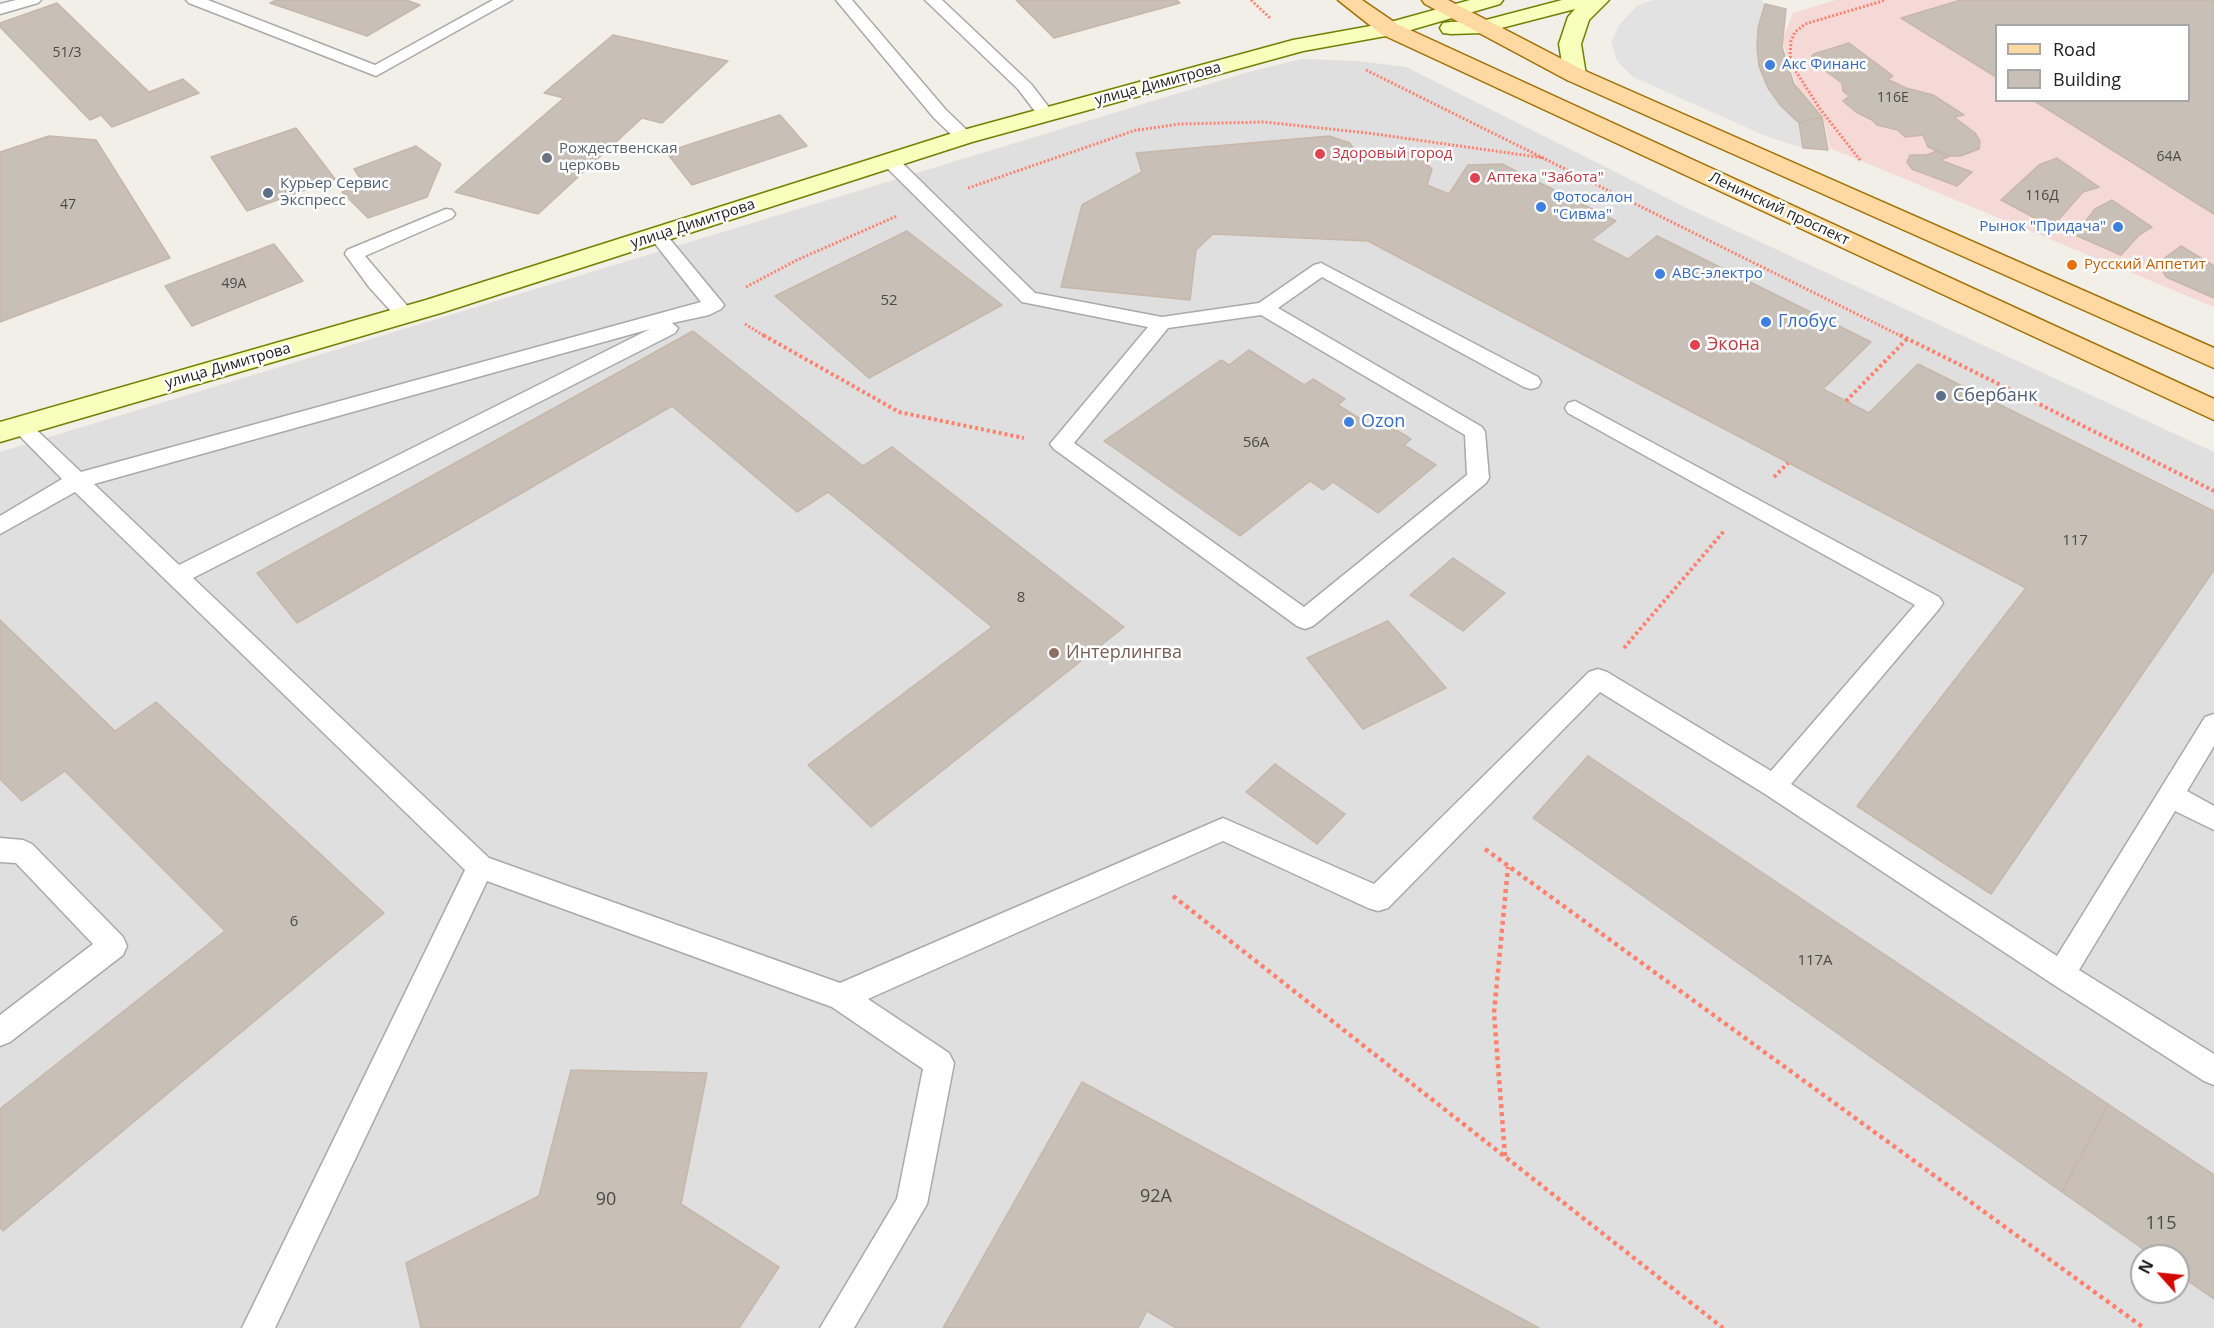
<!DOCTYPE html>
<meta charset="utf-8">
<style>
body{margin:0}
#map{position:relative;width:2214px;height:1328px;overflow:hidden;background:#f2efe8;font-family:"Open Sans",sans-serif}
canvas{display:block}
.legend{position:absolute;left:1995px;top:24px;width:195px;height:78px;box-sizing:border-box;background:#fff;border:2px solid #a7a7a7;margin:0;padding:8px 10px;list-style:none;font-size:18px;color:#222}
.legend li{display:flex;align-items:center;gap:12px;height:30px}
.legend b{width:30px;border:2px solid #a7a7a7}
.north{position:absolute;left:2130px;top:1244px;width:60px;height:60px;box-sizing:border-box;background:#fff;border:2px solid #a7a7a7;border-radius:50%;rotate:297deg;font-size:16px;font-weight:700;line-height:24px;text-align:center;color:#222}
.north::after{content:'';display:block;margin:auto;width:21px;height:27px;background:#d40700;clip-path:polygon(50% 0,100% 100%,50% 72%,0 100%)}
</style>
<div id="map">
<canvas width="2214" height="1328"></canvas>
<ul class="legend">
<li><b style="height:8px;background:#ffd9a1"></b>Road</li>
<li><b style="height:16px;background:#c8bfb7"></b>Building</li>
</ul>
<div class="north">N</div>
</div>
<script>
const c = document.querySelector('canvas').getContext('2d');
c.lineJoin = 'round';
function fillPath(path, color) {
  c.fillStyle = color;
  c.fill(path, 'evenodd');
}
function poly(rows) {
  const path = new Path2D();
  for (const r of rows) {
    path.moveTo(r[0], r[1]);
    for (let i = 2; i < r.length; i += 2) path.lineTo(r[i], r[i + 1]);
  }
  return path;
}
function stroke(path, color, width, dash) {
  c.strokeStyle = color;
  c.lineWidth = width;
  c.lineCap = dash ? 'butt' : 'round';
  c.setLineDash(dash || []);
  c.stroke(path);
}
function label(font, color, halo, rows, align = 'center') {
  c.font = font + ' "Open Sans",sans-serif';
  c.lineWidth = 5;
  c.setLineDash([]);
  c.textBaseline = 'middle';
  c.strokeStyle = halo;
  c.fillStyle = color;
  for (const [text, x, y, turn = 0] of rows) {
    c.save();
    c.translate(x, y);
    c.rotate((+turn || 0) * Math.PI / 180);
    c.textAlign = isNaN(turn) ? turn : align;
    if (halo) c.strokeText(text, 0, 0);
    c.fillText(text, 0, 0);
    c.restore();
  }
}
fillPath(poly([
 [1301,59,1358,61,1406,67,1689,209,2214,452,2214,1328,0,1328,0,452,1245,73],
 [2142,1256,2178,1256,2178,1292,2142,1292]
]), '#e0dfdf');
fillPath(poly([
 [1836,0,2214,0,2214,307,1830,148,1823,117,1797,87,1782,41,1793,13],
 [1996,26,2188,26,2188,100,1996,100]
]), '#f4d9d7');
fillPath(poly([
 [1653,0,1761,0,1765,4,1758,28,1759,66,1768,88,1781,106,1799,123,1803,148,1768,137,1633,77,1617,61,1611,42,1620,24,1638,5]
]), '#e2e2e2');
const building = poly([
 [276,0,406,0,420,5,367,36,270,3,276,0],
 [1016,0,1177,0,1180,3,1054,38,1016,0],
 [1961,0,2214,0,2214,214,2033,100,2188,100,2188,26,1996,26,1996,77,1901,18,1961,0],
 [57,3,149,92,183,79,199,93,112,127,101,115,90,120,0,27,0,23,57,3],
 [1765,4,1786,9,1782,47,1787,63,1794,84,1822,117,1799,123,1781,106,1768,88,1759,66,1757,47,1758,28,1765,4],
 [613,35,728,61,662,123,642,118,538,214,455,192,564,98,544,93,613,35],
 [1849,43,1893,76,1887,79,1906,88,1933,95,1964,115,1954,117,1975,133,1980,141,1979,149,1960,156,1950,156,1928,147,1923,135,1905,137,1898,130,1877,125,1872,120,1856,112,1843,101,1849,96,1843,91,1842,83,1812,61,1812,56,1814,54,1849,43],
 [780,115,807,146,692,185,666,152,780,115],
 [1822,117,1828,150,1803,148,1799,123,1822,117],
 [296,128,335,179,247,211,211,157,296,128],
 [49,136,96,140,170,258,0,322,0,152,49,136],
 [1329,136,1350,143,1358,156,1386,150,1414,153,1432,169,1427,185,1449,194,1468,165,1502,164,1616,221,1591,240,1628,259,1657,236,1871,342,1823,389,1869,413,1918,364,2214,511,2214,570,1991,894,1857,806,2026,588,1368,241,1213,234,1196,250,1190,300,1061,287,1082,205,1142,172,1136,153,1329,136],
 [416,146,441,164,427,197,368,218,342,192,362,181,354,169,416,146],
 [1936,151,1950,156,1940,160,1972,172,1957,186,1912,169,1907,162,1910,155,1927,155,1936,151],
 [2057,158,2099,187,2083,192,2052,227,2001,200,2039,165,2057,158],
 [2112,200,2152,227,2139,235,2121,255,2075,235,2095,209,2112,200],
 [907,231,1002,305,869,378,775,296,907,231],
 [274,244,303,281,192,326,165,286,274,244],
 [2181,246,2214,266,2214,298,2166,277,2158,263,2181,246],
 [693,331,863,466,892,447,1124,627,871,827,808,765,992,627,828,492,797,512,672,406,297,623,257,573,693,331],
 [1249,350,1304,385,1313,379,1345,399,1338,405,1370,425,1378,419,1411,439,1404,445,1436,465,1378,513,1333,482,1323,490,1310,481,1240,536,1104,441,1221,360,1229,365,1249,350],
 [1453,558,1505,593,1463,631,1410,595,1453,558],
 [0,620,115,731,156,702,384,913,3,1231,0,1227,0,1109,225,931,65,771,22,801,0,779,0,620],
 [1388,621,1446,688,1363,729,1307,658,1388,621],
 [1588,756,2108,1104,2062,1192,1533,818,1588,756],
 [1275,764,1345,814,1317,844,1246,792,1275,764],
 [571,1070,707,1073,681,1204,779,1267,739,1328,421,1328,406,1263,539,1196,571,1070],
 [1082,1082,1539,1328,1176,1328,1147,1311,1138,1328,943,1328,1082,1082],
 [2108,1104,2214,1175,2214,1299,2178,1274,2178,1256,2153,1256,2062,1192,2108,1104]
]);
fillPath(building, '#c8bfb7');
stroke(building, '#c6b7a9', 1.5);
const lane = poly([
 [16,0,41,0,38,3,0,14,0,4,16,0],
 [186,0,208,0,375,65,493,0,512,0,376,76,189,3,186,0],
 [836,0,852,0,946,110,970,133,973,137,970,141,958,141,934,118,836,0],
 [925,0,942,0,1031,84,1054,114,1052,118,1040,118,1018,89,925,0],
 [889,155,895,156,1035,293,1162,317,1259,303,1314,265,1321,263,1538,377,1541,382,1538,387,1531,389,1524,387,1322,277,1278,308,1482,427,1485,432,1489,478,1486,483,1313,626,1305,629,1297,626,1054,449,1050,444,1148,327,1022,302,883,164,880,160,883,156,889,155],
 [1261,315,1465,435,1467,475,1304,607,1074,443,1168,328,1261,315],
 [446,209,452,210,455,214,452,218,365,256,415,315,412,319,405,321,398,319,369,287,345,254,347,250,446,209],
 [658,230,664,232,721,301,724,305,721,309,709,315,672,323,678,328,675,333,193,578,489,858,840,983,1223,818,1374,884,1589,672,1598,669,1607,672,1771,771,1915,605,1568,413,1565,408,1568,403,1575,401,1939,597,1943,603,1939,609,1791,784,2057,956,2205,717,2214,714,2214,746,2187,791,2214,806,2214,830,2175,811,2079,970,2214,1054,2214,1085,2204,1081,2051,983,1765,794,1600,692,1388,908,1378,911,1368,908,1223,841,868,999,949,1053,954,1063,927,1204,854,1328,820,1328,897,1199,923,1069,832,1007,487,881,275,1328,242,1328,465,870,75,492,0,534,0,516,62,479,10,426,13,421,20,419,27,421,81,472,701,302,649,236,652,232,658,230],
 [650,329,179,565,94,484,650,329],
 [0,838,23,840,32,844,123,937,127,946,123,955,10,1042,0,1046,0,1015,93,944,16,863,0,862,0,838]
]);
const secondary = poly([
 [1470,0,1503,0,1500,4,1397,34,1303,51,972,142,444,312,0,442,0,422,426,300,956,132,1293,40,1387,23,1470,0],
 [1562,0,1609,0,1589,20,1581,44,1586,75,1583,80,1575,82,1567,80,1564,75,1559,44,1568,17,1575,9,1482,33,1451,34,1443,33,1440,28,1443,23,1451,22,1482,21,1562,0]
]);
const primary = poly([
 [1338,0,1362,0,1397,24,2214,399,2214,420,1381,34,1338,0],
 [1422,0,1448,0,1583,70,2214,348,2214,368,1567,80,1425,4,1422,0]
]);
stroke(lane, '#a9a9a9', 3);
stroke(secondary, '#6f8200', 3);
stroke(primary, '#a07000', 3);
stroke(poly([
 [1251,0,1270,18],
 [1366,70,1903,337],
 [1138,130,1180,124,1264,122,1368,133,1544,158],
 [1860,160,1820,109,1795,70,1790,56,1791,41,1795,32,1805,24,1886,0],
 [968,188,1139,129],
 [746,287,797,260,897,216],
 [745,324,766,337]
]), '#ff816d', 3, [2, 2]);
stroke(poly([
 [763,335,899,412,1024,438],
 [1900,335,2214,491],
 [1846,401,1907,339],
 [1774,477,1788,463],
 [1624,648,1724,531]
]), '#ff816d', 4, [3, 3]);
stroke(poly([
 [1485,849,2144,1328],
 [1173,896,1723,1328],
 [1505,1156,1494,1013,1508,867]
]), '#ff816d', 4.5, [4, 4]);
fillPath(lane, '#fff');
fillPath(secondary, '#f8febb');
fillPath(primary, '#ffd9a1');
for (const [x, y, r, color] of [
 [1770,65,6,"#3f7fe0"],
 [1320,154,6,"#e0444e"],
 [547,158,6,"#6b7280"],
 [1475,178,6,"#e0444e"],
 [268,193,6,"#5c6f8a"],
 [1541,207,6,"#3f7fe0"],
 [2118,227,6,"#3f7fe0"],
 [2072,265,6,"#e8710a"],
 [1660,274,6,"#3f7fe0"],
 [1766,322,6,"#3f7fe0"],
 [1695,345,6,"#e0444e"],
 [1941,396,6,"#5c6f8a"],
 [1349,422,6,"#3f7fe0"],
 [1054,653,6,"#8d6e63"]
]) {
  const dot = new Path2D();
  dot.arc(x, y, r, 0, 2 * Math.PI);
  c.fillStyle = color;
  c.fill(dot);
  stroke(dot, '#fff', 2);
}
label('14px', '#4c4947', null, [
 ["51/3",67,53],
 ["116Е",1893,98],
 ["64А",2169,157],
 ["116Д",2042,196],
 ["47",68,205],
 ["49А",234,284]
]);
label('15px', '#366cbe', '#fff', [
 ["Акс Финанс",1782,65],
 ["Фотосалон",1553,198],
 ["\"Сивма\"",1553,215],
 ["Рынок \"Придача\"",2106,227,"right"],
 ["АВС-электро",1672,274]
], 'left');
label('15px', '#222', '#fff', [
 ["улица Димитрова",1158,84,-15],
 ["Ленинский проспект",1779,209,25],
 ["улица Димитрова",693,224,-18],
 ["улица Димитрова",228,366,-16]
]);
label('15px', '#5b616d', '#fff', [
 ["Рождественская",559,149],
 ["церковь",559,166]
], 'left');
label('15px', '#be3a42', '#fff', [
 ["Здоровый город",1332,154],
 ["Аптека \"Забота\"",1487,178]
], 'left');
label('15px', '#4e5e75', '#fff', [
 ["Курьер Сервис",280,184],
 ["Экспресс",280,201]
], 'left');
label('15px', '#c56008', '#fff', [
 ["Русский Аппетит",2084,265]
], 'left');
label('15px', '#4c4947', null, [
 ["52",889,301],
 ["56А",1256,443],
 ["117",2075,541],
 ["8",1021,598],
 ["6",294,922],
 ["117А",1815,961]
]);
label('18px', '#366cbe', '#fff', [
 ["Глобус",1778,322],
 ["Ozon",1361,422]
], 'left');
label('18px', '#be3a42', '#fff', [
 ["Экона",1707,345]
], 'left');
label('18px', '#4e5e75', '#fff', [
 ["Сбербанк",1953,396]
], 'left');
label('18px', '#785e54', '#fff', [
 ["Интерлингва",1066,653]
], 'left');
label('18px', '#4c4947', null, [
 ["92А",1156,1197],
 ["90",606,1200],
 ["115",2161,1224]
]);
</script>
